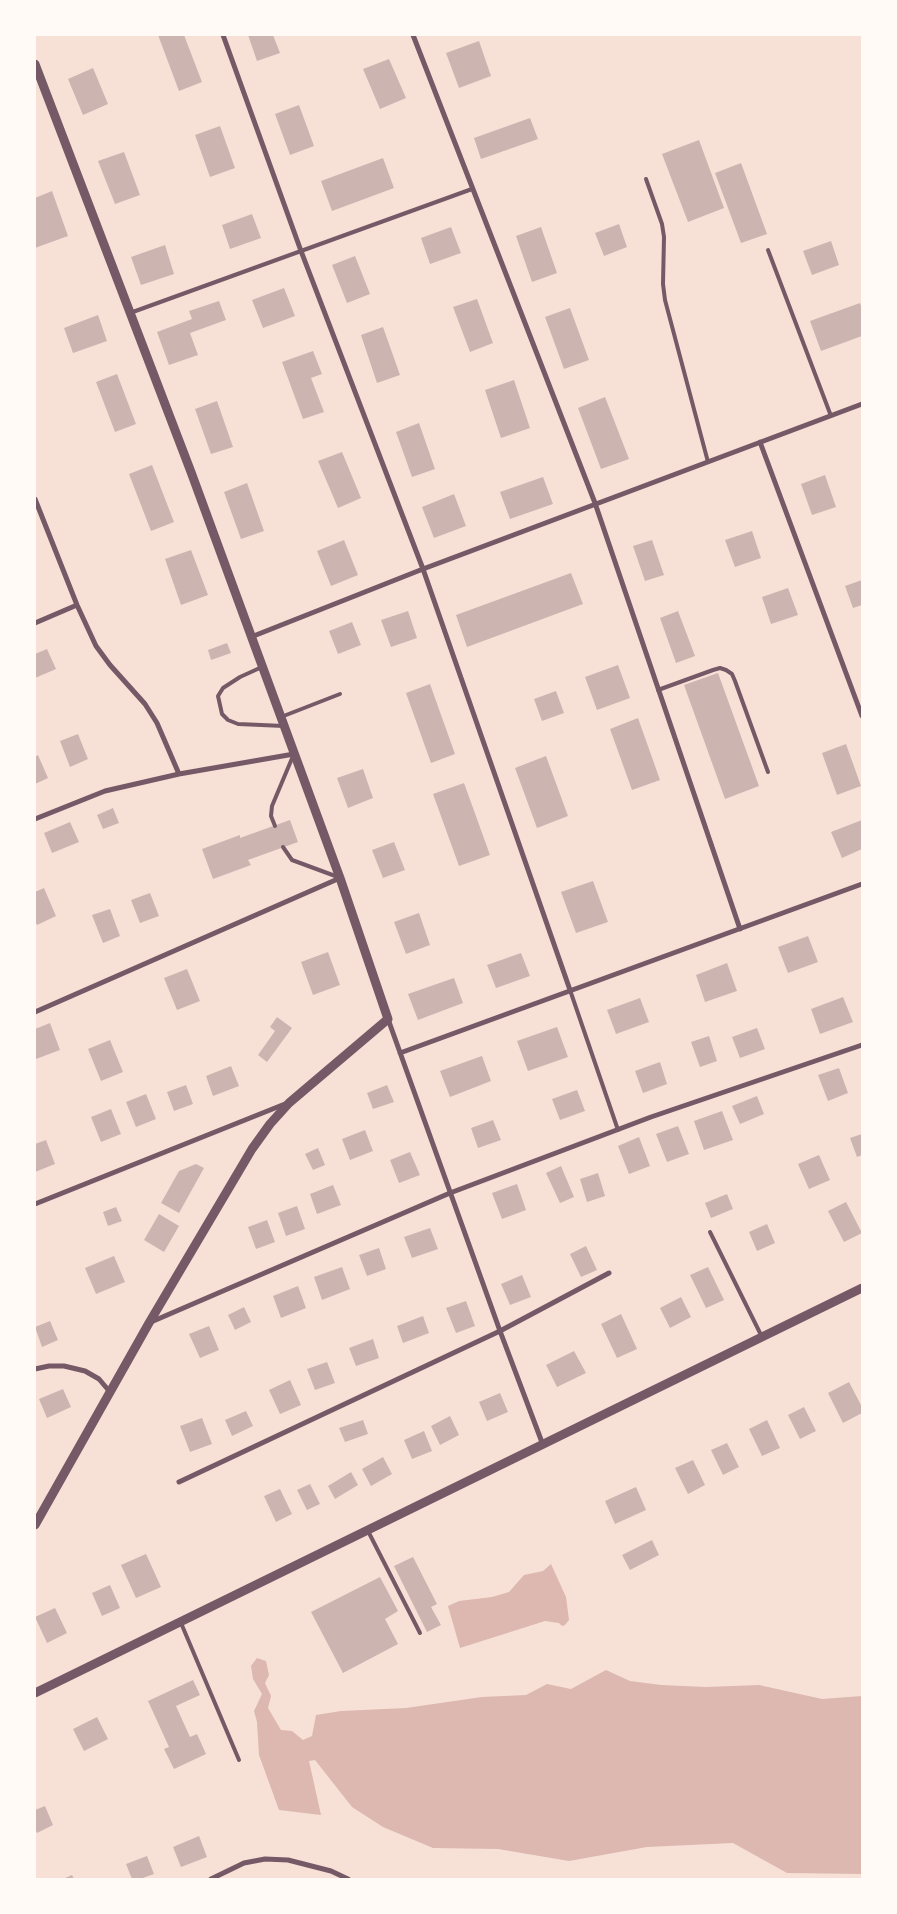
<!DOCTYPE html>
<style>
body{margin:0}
#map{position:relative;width:897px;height:1914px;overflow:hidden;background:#f7e1d7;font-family:Manrope,sans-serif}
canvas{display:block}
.frame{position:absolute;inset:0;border:36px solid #fffaf5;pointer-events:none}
</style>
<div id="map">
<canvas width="897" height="1914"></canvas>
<div class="frame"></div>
</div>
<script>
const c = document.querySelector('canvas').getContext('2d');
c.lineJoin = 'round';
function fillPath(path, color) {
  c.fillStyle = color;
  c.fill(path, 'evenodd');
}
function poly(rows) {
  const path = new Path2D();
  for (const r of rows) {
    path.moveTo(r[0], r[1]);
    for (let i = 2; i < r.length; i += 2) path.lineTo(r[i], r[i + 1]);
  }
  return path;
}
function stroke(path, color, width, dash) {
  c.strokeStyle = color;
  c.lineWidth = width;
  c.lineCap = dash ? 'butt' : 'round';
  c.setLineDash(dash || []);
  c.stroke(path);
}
fillPath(poly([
 [551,1564,566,1597,569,1620,565,1625,562,1626,559,1623,545,1621,460,1648,448,1606,459,1601,492,1597,509,1592,524,1575,543,1571],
 [257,1658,266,1661,269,1675,265,1683,271,1696,268,1708,281,1730,292,1731,303,1740,312,1736,316,1715,341,1711,406,1708,482,1697,526,1695,547,1684,571,1689,606,1670,630,1681,661,1685,706,1687,759,1685,822,1699,862,1696,862,1874,787,1873,733,1843,647,1847,569,1861,498,1849,433,1848,383,1827,352,1807,315,1760,309,1761,321,1815,279,1810,259,1755,257,1722,254,1711,262,1694,253,1679,251,1666]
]), '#dcb8b0');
fillPath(poly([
 [158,35,184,35,202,82,179,91],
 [248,35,273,35,280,53,257,61],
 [479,41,491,76,459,88,446,53],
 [389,59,406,98,380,109,363,69],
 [93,68,108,104,83,115,68,79],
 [299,105,314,146,290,155,275,114],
 [530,118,538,139,481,159,474,138],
 [220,126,235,168,210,177,195,135],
 [699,140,724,208,688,222,662,154],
 [124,152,140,195,115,204,98,161],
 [383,158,394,188,332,211,321,181],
 [741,163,767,234,741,243,715,173],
 [52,191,68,236,35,248,35,198],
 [252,214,261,238,230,249,222,225],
 [619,224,627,247,604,256,595,233],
 [451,227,461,253,430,264,421,238],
 [541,227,557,273,532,282,516,236],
 [831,241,839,265,812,275,803,251],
 [165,245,174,274,141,285,131,257],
 [355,256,370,294,347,303,332,265],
 [284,288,295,316,263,328,252,300],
 [477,299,493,343,470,352,453,307],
 [219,301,226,320,190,333,198,355,169,365,157,332,192,319,189,311],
 [860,303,862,309,862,336,821,351,810,321],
 [570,308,589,360,564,369,545,317],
 [98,315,107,341,73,353,64,328],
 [383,327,400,375,377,383,361,335],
 [313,351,322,374,311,378,324,412,303,419,282,362],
 [117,374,136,424,115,432,96,382],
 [514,380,530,428,501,438,485,390],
 [605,397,629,459,601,469,578,408],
 [217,401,233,447,211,454,195,409],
 [419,423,435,469,412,477,396,432],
 [342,452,361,498,338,508,318,461],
 [152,465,174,522,151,531,129,474],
 [825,475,836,507,812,515,801,484],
 [543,477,553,504,510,519,500,492],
 [247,483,264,531,241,539,224,492],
 [454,494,466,526,434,538,422,507],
 [752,531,761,558,735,567,725,540],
 [344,540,358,575,331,586,317,551],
 [652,540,664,575,645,581,633,546],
 [191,550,208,595,181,605,165,559],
 [571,573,583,604,467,647,456,615],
 [862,580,862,605,853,608,845,586],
 [788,588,798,615,771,624,762,597],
 [408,611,417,638,391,647,381,620],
 [678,611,695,656,676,663,660,618],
 [352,622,361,645,338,654,329,631],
 [227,643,231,653,211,660,208,650],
 [47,649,56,669,35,678,35,654],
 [618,665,630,698,597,710,585,677],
 [718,673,759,786,725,799,684,685],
 [430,684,455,754,431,763,406,693],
 [556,691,564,713,542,721,534,699],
 [638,718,660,780,632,790,610,729],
 [78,734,88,759,70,767,60,741],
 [846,744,861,786,837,795,822,753],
 [38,755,48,778,35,784,35,757],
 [546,756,568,816,537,828,515,768],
 [363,769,373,798,348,808,337,778],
 [464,783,490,855,459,866,433,794],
 [113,808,119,823,103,829,97,815],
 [290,820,298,842,248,860,251,865,213,879,202,849,240,835,240,838],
 [862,820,862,849,842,858,831,832],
 [70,822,79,842,52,853,44,833],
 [394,842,405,870,383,878,372,850],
 [593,881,608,922,576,933,561,892],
 [44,888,56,916,37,925,35,921,35,892],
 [150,893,159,916,140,923,131,900],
 [110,909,120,936,103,943,92,915],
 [419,913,430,945,406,954,394,922],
 [808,936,818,962,788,973,778,947],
 [328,952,340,985,313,995,301,962],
 [521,953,530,976,496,988,487,965],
 [727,963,737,991,705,1002,696,975],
 [187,969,200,1001,177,1010,164,978],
 [454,978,463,1003,418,1020,408,994],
 [843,997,853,1022,820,1034,811,1009],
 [640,998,649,1022,616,1034,607,1010],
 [277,1017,292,1028,267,1062,258,1055,275,1031,270,1027],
 [50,1023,60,1050,36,1059,35,1029],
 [557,1027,568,1057,528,1071,517,1041],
 [757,1028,765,1049,740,1058,732,1037],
 [709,1036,717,1061,700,1067,691,1042],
 [110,1040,123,1072,101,1081,88,1049],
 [482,1056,491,1081,450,1097,440,1071],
 [660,1062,667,1084,643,1093,635,1071],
 [231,1066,239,1086,213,1096,206,1076],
 [839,1068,848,1093,828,1101,818,1075],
 [186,1085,193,1104,174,1111,167,1092],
 [387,1085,394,1102,373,1109,367,1093],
 [577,1090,585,1111,560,1120,552,1099],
 [146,1094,156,1119,136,1127,126,1102],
 [757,1096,764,1114,740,1124,732,1106],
 [111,1109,121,1134,101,1142,91,1117],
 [722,1111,733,1140,704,1150,694,1121],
 [493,1120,501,1140,478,1148,471,1128],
 [678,1126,689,1154,667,1162,656,1134],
 [365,1130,373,1151,350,1160,342,1139],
 [862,1134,862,1155,857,1157,850,1138],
 [639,1137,650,1166,629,1174,618,1146],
 [46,1140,55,1164,35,1172,35,1144],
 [318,1148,325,1165,313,1170,305,1154],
 [410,1152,420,1175,399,1183,390,1160],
 [819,1155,830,1180,809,1189,798,1164],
 [196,1164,204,1168,179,1213,161,1203,179,1171],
 [561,1166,574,1197,560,1203,546,1173],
 [598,1173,605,1196,587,1202,580,1179],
 [517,1184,526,1210,502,1219,492,1193],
 [333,1185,341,1205,317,1214,310,1194],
 [727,1194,733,1209,711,1218,705,1203],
 [846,1202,862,1233,844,1242,828,1211],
 [297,1206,305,1229,286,1236,278,1213],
 [116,1207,122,1221,108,1226,103,1212],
 [159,1214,179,1226,164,1252,144,1240],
 [267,1220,275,1242,256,1249,248,1227],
 [767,1224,775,1243,757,1251,749,1232],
 [430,1228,438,1249,412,1258,404,1237],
 [586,1246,597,1270,581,1277,570,1254],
 [379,1248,386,1269,367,1276,359,1255],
 [114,1256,125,1282,96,1294,85,1268],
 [342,1267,350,1289,322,1300,314,1277],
 [708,1267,724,1300,706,1308,690,1275],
 [522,1275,531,1297,510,1305,501,1284],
 [298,1286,306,1308,281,1318,273,1296],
 [681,1297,691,1317,670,1328,660,1308],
 [466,1301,475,1326,456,1333,446,1308],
 [244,1307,251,1322,235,1330,228,1315],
 [621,1314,637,1349,617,1358,601,1324],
 [423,1316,429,1333,403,1343,397,1326],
 [50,1321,58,1340,42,1347,35,1327],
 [209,1326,219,1350,200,1358,189,1334],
 [373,1339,379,1358,356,1366,349,1348],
 [574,1351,586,1373,557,1387,546,1365],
 [327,1362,335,1383,315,1390,307,1369],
 [290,1380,301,1405,280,1414,269,1390],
 [849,1382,862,1407,862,1413,843,1423,828,1393],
 [63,1389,71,1407,47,1418,39,1399],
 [500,1393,508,1412,487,1421,479,1402],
 [804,1407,816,1431,800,1439,788,1415],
 [246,1411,253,1426,232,1436,225,1420],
 [450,1416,459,1435,440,1445,431,1426],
 [202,1418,212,1444,190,1452,180,1426],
 [363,1420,368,1434,345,1442,339,1428],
 [767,1420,780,1448,762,1456,749,1429],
 [424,1431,432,1451,412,1459,404,1440],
 [727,1443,739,1467,723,1475,711,1450],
 [383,1457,392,1474,371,1486,362,1469],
 [693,1460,705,1485,688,1494,675,1468],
 [351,1472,358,1485,335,1499,328,1486],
 [310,1484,320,1504,307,1510,297,1490],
 [636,1487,646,1510,615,1524,605,1501],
 [280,1489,292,1514,276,1522,264,1496],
 [652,1540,659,1555,630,1570,622,1555],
 [146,1554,161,1587,136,1598,121,1565],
 [413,1557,437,1604,431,1607,441,1625,427,1632,394,1566],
 [380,1577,398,1611,385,1619,398,1644,343,1673,311,1612],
 [110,1585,120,1608,102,1616,92,1593],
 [55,1608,67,1633,47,1643,35,1617],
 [193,1680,200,1695,176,1706,190,1737,197,1734,206,1754,174,1769,164,1749,169,1747,148,1701],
 [97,1717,108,1739,84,1751,73,1729],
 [45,1806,53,1825,37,1833,35,1829,35,1810],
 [199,1836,207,1857,181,1867,173,1847],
 [147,1856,154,1874,140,1879,132,1879,126,1864],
 [72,1875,74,1879,63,1879]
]), '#ccb4b1');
stroke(poly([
 [646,179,662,224,664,237,663,284,665,300,708,462],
 [768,250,831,416],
 [130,313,472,189],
 [262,667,240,677,223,688,218,696,222,714,228,720,238,724,284,726],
 [658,690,713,670,720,668,726,670,732,674,735,681,768,772],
 [281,717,340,694],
 [275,826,271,816,272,806,293,756],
 [283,847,292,860,338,877],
 [570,990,618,1130],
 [710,1232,762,1337],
 [368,1531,420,1633],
 [181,1623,239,1760]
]), '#755966', 4);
stroke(poly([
 [223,35,301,251,423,569,570,990],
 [413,35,595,503,740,929],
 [760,442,862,716],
 [35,499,77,605,96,646,110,665,145,704,157,723,179,774],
 [35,623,77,605],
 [251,637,423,569,862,404],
 [35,819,105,791,179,774,294,754],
 [35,1012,340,878],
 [388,1019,500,1331,543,1445],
 [400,1053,862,884],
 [35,1204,285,1104],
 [151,1322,450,1193,651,1117,862,1045],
 [35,1369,49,1366,64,1366,85,1371,99,1379,110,1392],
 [179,1482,500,1331,609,1273],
 [211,1879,244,1863,265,1859,288,1860,331,1871,348,1879]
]), '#755966', 5);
stroke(poly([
 [35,64,191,472,340,878,388,1019,289,1103,270,1124,252,1149,149,1323,35,1525],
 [35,1693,862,1288]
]), '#755966', 9);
</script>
